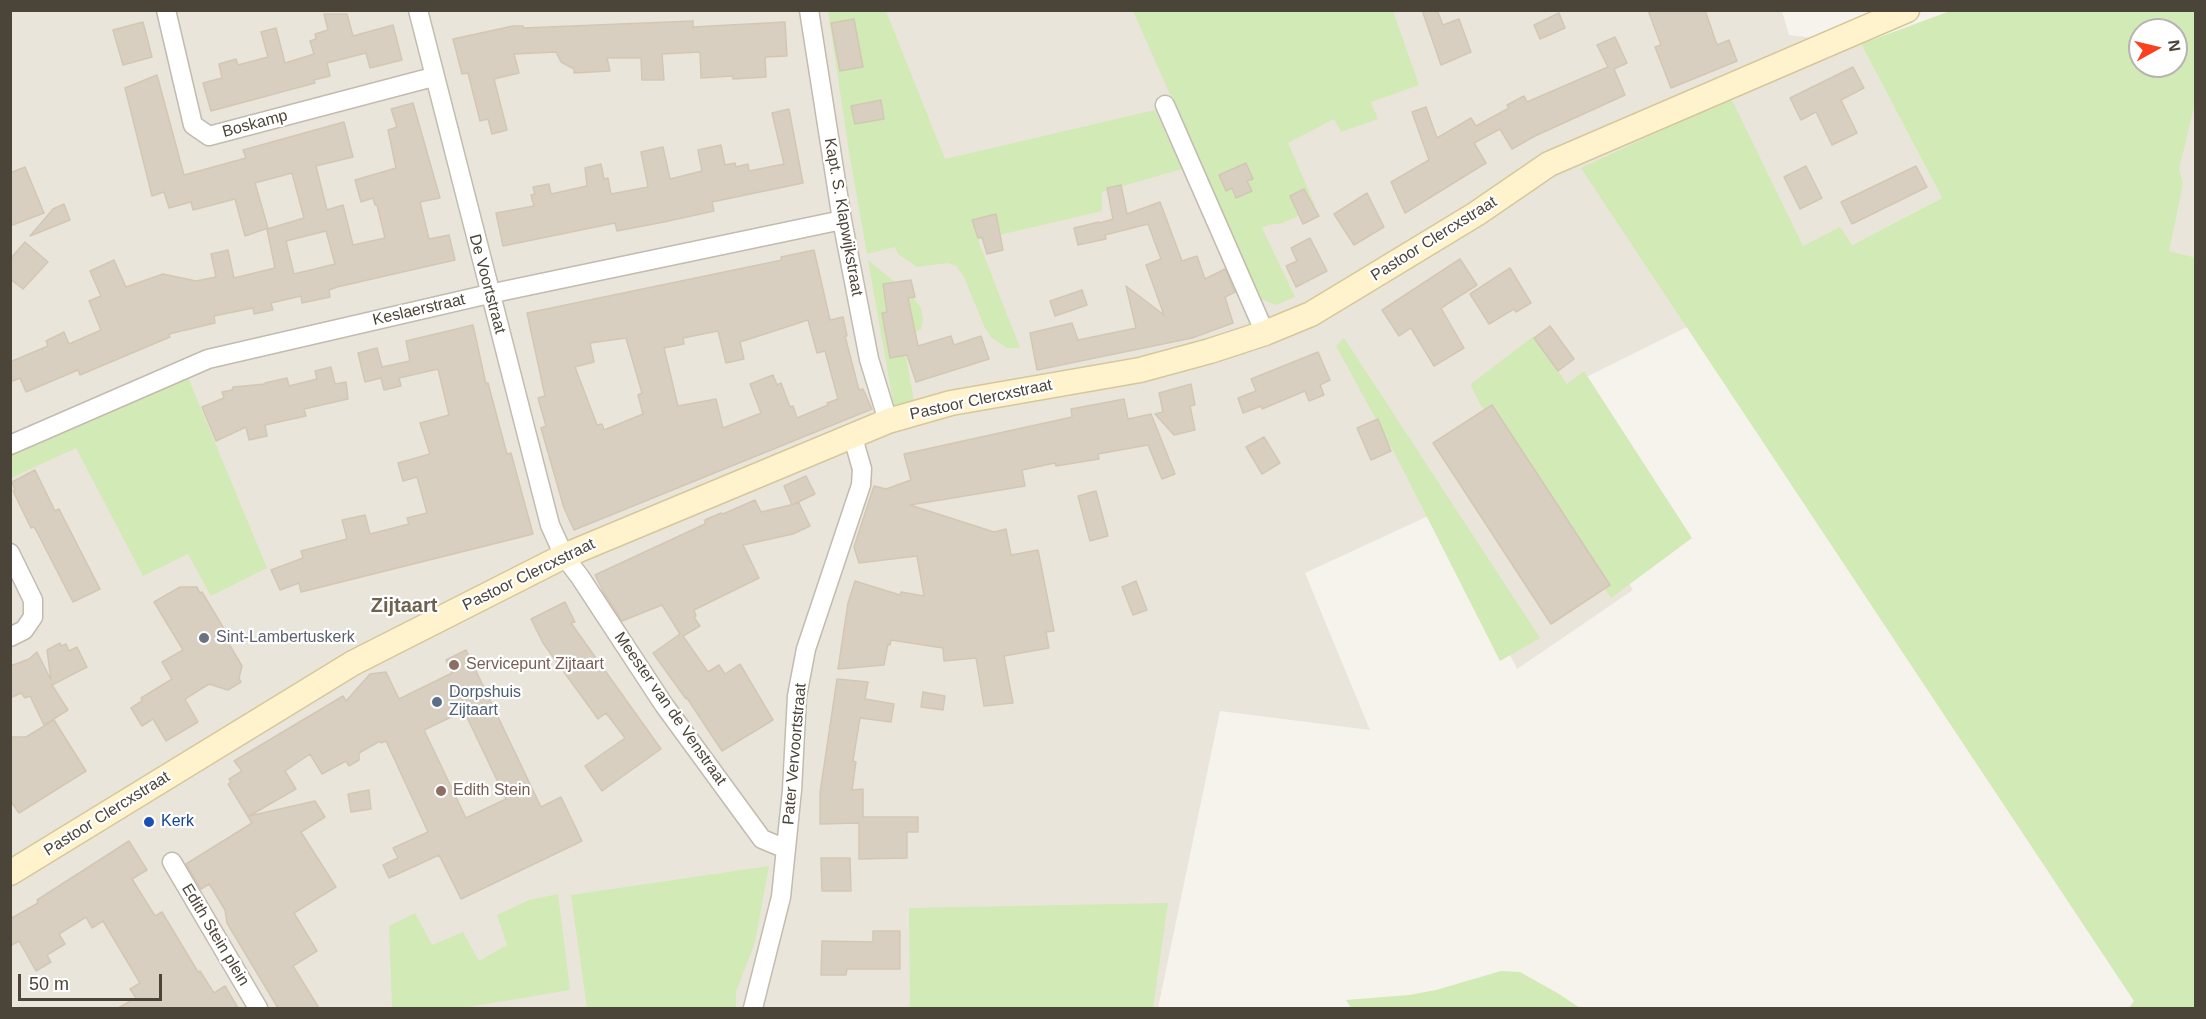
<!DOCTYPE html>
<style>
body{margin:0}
#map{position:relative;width:2206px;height:1019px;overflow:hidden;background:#f6f3ec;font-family:Helvetica,sans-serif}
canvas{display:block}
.frame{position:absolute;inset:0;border:12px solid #4b4439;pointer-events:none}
.north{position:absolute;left:2128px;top:18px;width:60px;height:60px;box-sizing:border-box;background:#fff;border:2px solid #b7b4b0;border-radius:50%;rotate:82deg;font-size:16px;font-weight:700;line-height:24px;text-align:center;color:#4b4439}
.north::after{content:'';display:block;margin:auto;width:21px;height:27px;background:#fc3f1d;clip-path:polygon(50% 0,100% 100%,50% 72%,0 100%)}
.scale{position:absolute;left:18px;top:974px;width:144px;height:27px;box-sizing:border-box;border:3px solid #4b4439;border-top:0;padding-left:8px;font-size:18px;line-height:21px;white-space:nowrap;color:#4b4439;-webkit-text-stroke:4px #fff;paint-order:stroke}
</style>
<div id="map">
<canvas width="2206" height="1019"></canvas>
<div class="frame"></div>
<div class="north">N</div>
<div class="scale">50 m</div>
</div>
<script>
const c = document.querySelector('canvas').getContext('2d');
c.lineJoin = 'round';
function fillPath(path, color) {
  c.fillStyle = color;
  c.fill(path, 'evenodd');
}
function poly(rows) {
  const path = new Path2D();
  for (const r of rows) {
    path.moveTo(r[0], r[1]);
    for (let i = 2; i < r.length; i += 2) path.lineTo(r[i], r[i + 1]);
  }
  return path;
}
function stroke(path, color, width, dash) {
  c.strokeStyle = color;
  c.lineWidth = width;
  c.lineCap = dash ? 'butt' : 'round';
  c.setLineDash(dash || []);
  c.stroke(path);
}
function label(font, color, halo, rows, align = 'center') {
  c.font = font + ' Helvetica,sans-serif';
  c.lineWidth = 4.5;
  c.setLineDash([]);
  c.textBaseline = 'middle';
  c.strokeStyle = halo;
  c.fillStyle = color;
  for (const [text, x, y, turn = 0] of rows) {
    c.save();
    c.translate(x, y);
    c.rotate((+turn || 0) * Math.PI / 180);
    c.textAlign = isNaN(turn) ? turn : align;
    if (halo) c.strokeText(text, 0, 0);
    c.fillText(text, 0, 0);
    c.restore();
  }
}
fillPath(poly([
 [10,11,1782,11,1789,35,1861,44,1942,198,1852,245,1522,409,1633,590,1517,669,1439,511,1305,573,1370,730,1220,711,1158,1008,11,1008],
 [2195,35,2195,262,2147,249]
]), '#eae5da');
fillPath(poly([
 [828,11,886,11,945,159,1155,110,1182,169,1102,192,1102,211,978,240,1020,348,1007,348,991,337,985,328,964,277,956,266,948,263,917,267,898,254,895,247,867,254,849,152],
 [1133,11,1393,11,1419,85,1371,102,1378,119,1341,132,1334,119,1288,143,1315,205,1313,209,1283,223,1268,225,1262,228,1295,297,1276,305,1261,299],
 [1950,11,2195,11,2195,103,2179,169,2183,184,2169,251,2196,258,2195,1008,2129,1008,2134,1001,1581,168,1731,98,1803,246,1840,227,1852,245,1942,198,1861,44],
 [2140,30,2176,30,2176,66,2140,66],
 [868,260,913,297,921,308,923,319,921,329,913,334,905,351,914,401,894,407],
 [1534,336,1567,384,1584,371,1692,538,1611,598,1479,402,1471,386,1472,383],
 [1344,338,1540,638,1500,661,1394,452,1336,346],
 [187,375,267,568,211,596,188,554,143,576,76,448,11,478,10,453],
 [769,866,755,942,736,992,736,1008,587,1008,571,895],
 [558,894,570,990,463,1008,392,1008,389,926,415,913,432,945,463,932,479,961,507,945,497,915,529,900],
 [1168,903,1153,1008,910,1008,909,908],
 [1501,971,1520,972,1559,994,1580,1008,1351,1008,1346,1000,1409,995,1436,990]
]), '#d2eab5');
const building = poly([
 [1422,10,1437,10,1443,25,1459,19,1471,52,1441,65,1422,10],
 [1648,10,1705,10,1717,45,1729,40,1737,61,1671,88,1655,47,1661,45,1648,10],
 [1559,13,1565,28,1540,39,1534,25,1559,13],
 [324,14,347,14,353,36,393,25,402,60,370,68,366,53,327,63,330,76,314,80,315,83,211,111,203,83,222,78,219,64,236,59,238,65,268,57,261,32,276,28,285,63,314,54,310,41,316,39,315,34,328,30,324,14],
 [854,19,863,67,840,71,831,23,854,19],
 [693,21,693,27,785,22,787,56,765,57,766,77,733,79,733,76,701,78,700,52,662,54,664,80,642,80,641,58,607,58,610,71,574,73,574,69,561,62,556,52,514,54,519,73,494,79,507,130,492,134,488,119,480,121,468,73,462,74,453,39,513,26,523,26,523,28,693,21],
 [143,22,152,57,123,65,113,30,143,22],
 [1615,37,1627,63,1614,69,1625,95,1535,136,1512,149,1500,129,1474,143,1486,163,1405,213,1391,182,1429,160,1412,112,1426,107,1437,138,1471,118,1476,126,1509,108,1507,105,1524,96,1527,102,1608,67,1597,45,1615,37],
 [1853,67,1864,88,1841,100,1857,133,1832,145,1816,112,1801,120,1790,98,1853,67],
 [157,75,184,175,246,158,243,150,344,122,353,157,316,166,327,210,343,205,353,245,385,238,377,205,375,205,373,198,361,202,355,180,396,168,388,130,397,127,391,109,413,103,440,198,420,202,429,239,449,235,455,260,337,287,329,290,330,297,302,303,301,296,271,303,273,310,254,314,253,308,214,316,215,323,169,334,170,337,80,375,78,370,26,392,20,378,10,382,10,362,48,346,46,341,64,332,69,344,101,330,89,301,101,296,90,271,114,260,126,287,163,274,196,281,216,277,211,254,228,250,234,278,275,268,267,229,304,218,292,173,255,183,268,228,245,236,235,199,193,210,191,202,169,208,164,192,152,196,125,88,157,75],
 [326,231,335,264,294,274,286,241,326,231],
 [881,100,884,119,855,124,851,106,881,100],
 [789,109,803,183,712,202,714,211,664,222,617,231,615,223,503,246,496,213,534,206,531,195,535,194,533,187,549,184,551,194,587,186,585,168,601,164,604,179,608,178,611,194,648,187,641,152,663,147,670,179,702,171,698,150,721,145,725,165,735,163,736,167,748,164,749,171,784,164,772,113,789,109],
 [1246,163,1253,179,1247,181,1252,191,1236,198,1232,188,1226,191,1219,175,1246,163],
 [1806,166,1822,198,1800,209,1784,177,1806,166],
 [1916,166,1927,187,1852,224,1841,202,1916,166],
 [25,167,44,213,10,226,10,173,25,167],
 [1121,185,1127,214,1160,202,1182,261,1197,256,1205,279,1225,269,1235,292,1225,297,1233,323,1192,338,1037,370,1030,333,1072,323,1078,340,1136,328,1126,286,1164,315,1146,265,1161,259,1148,224,1105,235,1106,239,1078,245,1074,228,1099,222,1100,223,1113,219,1107,188,1121,185],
 [1304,189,1319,216,1303,224,1290,196,1304,189],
 [1367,193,1384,227,1354,245,1334,214,1367,193],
 [64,204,70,220,30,236,53,209,64,204],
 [996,214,1003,250,987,254,982,237,978,238,972,220,996,214],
 [1310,238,1327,271,1296,287,1286,266,1297,261,1291,248,1310,238],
 [25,242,48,262,23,289,10,279,10,259,25,242],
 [814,250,830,320,843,317,847,336,845,336,859,390,863,389,872,409,574,530,564,508,541,428,546,426,538,398,545,396,527,313,782,260,781,257,814,250],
 [808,320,817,353,825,351,838,399,827,403,828,405,797,418,793,406,790,407,781,383,777,385,773,375,750,384,761,413,723,428,716,399,678,406,664,348,684,344,683,338,718,331,726,363,744,359,740,342,808,320],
 [626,338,642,393,638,395,643,414,604,430,602,424,597,425,575,367,594,362,590,343,626,338],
 [1460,259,1477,285,1441,308,1464,348,1434,366,1411,328,1399,336,1382,310,1460,259],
 [1510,268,1531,303,1516,312,1514,309,1489,324,1470,294,1510,268],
 [911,280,915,297,908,298,918,346,951,336,954,345,981,336,989,359,916,382,907,355,890,358,882,313,887,312,883,284,911,280],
 [1082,290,1087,305,1055,316,1050,301,1082,290],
 [473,325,486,384,488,383,507,454,511,453,533,534,301,592,299,583,280,590,271,570,303,558,301,551,347,539,342,520,365,515,370,534,409,524,407,518,427,513,417,477,403,481,398,463,430,454,420,423,449,415,438,369,399,378,401,386,384,390,381,378,365,382,358,353,377,348,382,367,410,361,406,341,473,325],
 [1550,326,1574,359,1558,371,1534,338,1550,326],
 [1318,352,1330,380,1320,385,1324,395,1309,401,1305,391,1262,409,1261,406,1243,413,1238,398,1256,391,1251,379,1318,352],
 [331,367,335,384,346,382,348,399,304,409,306,416,265,425,267,436,249,440,246,427,216,441,202,407,224,398,222,392,232,390,233,387,265,384,265,383,287,378,289,386,317,379,315,371,331,367],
 [1191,384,1195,405,1190,406,1195,430,1174,435,1155,414,1163,412,1159,393,1191,384],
 [1124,399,1128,419,1151,414,1175,474,1162,479,1148,445,1098,454,1099,459,1056,466,1055,463,1022,470,1025,486,910,505,994,532,1006,529,1011,555,1038,550,1054,631,1046,632,1049,648,1004,656,1013,703,984,706,976,658,944,661,943,648,891,640,890,645,888,644,884,665,838,669,848,603,855,581,900,595,901,592,924,596,917,556,859,563,854,547,874,486,886,489,911,480,904,454,1072,417,1071,409,1124,399],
 [1492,405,1610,585,1551,624,1433,443,1492,405],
 [1378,419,1391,451,1371,460,1357,428,1378,419],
 [1264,437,1280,463,1262,474,1246,447,1264,437],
 [35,470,55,511,59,509,100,589,73,602,38,534,34,527,31,528,13,491,15,490,12,482,35,470],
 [806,476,815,494,792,505,784,486,806,476],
 [1096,491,1108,536,1090,541,1078,496,1096,491],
 [755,500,761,512,799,503,810,526,793,534,743,545,759,578,694,610,696,616,694,617,700,626,683,636,708,672,719,665,725,674,740,664,773,720,722,751,687,698,686,699,653,653,680,634,662,605,622,621,604,593,595,575,705,524,705,520,721,513,723,514,755,500],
 [1136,581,1147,610,1133,615,1122,587,1136,581],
 [180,587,197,587,200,593,202,592,232,642,229,644,242,666,239,678,241,682,228,690,209,684,185,699,198,722,166,741,153,719,142,726,131,708,142,701,141,698,172,679,162,662,183,650,154,602,180,587],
 [565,602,575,622,571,623,661,749,602,791,585,766,625,738,606,713,598,719,543,643,531,619,565,602],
 [60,643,61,646,66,644,69,651,77,647,87,667,52,685,68,710,44,725,30,696,25,698,21,693,10,698,10,666,29,659,37,652,51,680,47,650,60,643],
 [466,650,541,807,561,797,582,841,461,899,439,855,389,878,383,865,398,858,393,848,428,832,386,741,381,743,380,741,359,753,359,760,349,766,346,761,322,774,310,754,285,771,296,789,249,816,315,801,325,817,301,832,336,887,294,913,317,951,293,966,319,1008,278,1008,227,923,225,910,213,890,209,884,201,889,186,864,252,823,228,784,231,782,229,779,242,771,234,761,343,696,346,701,370,674,386,672,399,699,452,673,446,660,466,650],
 [464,711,506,799,466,818,424,730,464,711],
 [837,679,868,682,865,699,894,704,891,722,860,718,853,761,856,762,852,790,863,789,863,817,918,817,918,832,907,832,907,858,859,859,859,823,820,824,820,793,837,679],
 [923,692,945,696,943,710,921,707,923,692],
 [54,720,86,771,19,813,10,800,10,737,26,737,54,720],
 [369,790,371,809,351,812,348,794,369,790],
 [129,841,147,870,132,879,155,916,162,912,198,972,200,971,214,993,225,986,238,1008,118,1008,136,998,130,989,140,983,103,921,92,928,86,917,59,934,65,944,47,955,51,962,36,971,19,941,10,946,10,919,38,903,37,900,129,841],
 [821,858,850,858,851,891,822,891,821,858],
 [873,931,900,931,900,969,847,969,846,975,821,975,822,941,873,942,873,931]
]);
fillPath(building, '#d8cfc1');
stroke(building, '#d3c7b4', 1.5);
const street = poly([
 [166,10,193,125,209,136,433,77],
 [418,10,550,525,564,556,580,577,664,705,762,839,786,849],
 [809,10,842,220,869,359,888,421],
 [1165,105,1265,333],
 [10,445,208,359,489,294,842,220],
 [10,553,33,600,33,617,24,630,10,637],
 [172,862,258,1008],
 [753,1008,781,897,792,790,797,696,806,649,861,485,862,469,852,434]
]);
const secondary = poly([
 [10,873,353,663,564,556,888,421,951,403,1140,370,1210,351,1265,333,1311,314,1359,285,1476,214,1549,164,1907,10]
]);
stroke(street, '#c2bbae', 21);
stroke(secondary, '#d6c79b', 27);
stroke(street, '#fff', 18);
stroke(secondary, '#fff3cd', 24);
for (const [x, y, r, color] of [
 [204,638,6,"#6b7280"],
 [454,665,6,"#8d6e63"],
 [437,702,6,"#5c6f8a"],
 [441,791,6,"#8d6e63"],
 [149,822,6,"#1a4fb4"]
]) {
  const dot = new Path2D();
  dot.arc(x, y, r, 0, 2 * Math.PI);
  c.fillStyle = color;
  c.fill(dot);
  stroke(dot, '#fff', 2);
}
label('16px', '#4b4439', '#fff', [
 ["Boskamp",255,124,-15],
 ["Kapt. S. Klapwijkstraat",843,217,80],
 ["Pastoor Clercxstraat",1434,239,-32],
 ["De Voortstraat",487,284,75],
 ["Keslaerstraat",419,310,-13],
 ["Pastoor Clercxstraat",981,400,-12],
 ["Pastoor Clercxstraat",529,575,-26],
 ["Meester van de Venstraat",670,709,55],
 ["Pater Vervoortstraat",795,754,-85],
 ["Pastoor Clercxstraat",107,814,-32],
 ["Edith Stein plein",215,935,59]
]);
label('16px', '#5b616d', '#fff', [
 ["Sint-Lambertuskerk",216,638]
], 'left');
label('16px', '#785e54', '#fff', [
 ["Servicepunt Zijtaart",466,665],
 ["Edith Stein",453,791]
], 'left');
label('16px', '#4e5e75', '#fff', [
 ["Dorpshuis",449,693],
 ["Zijtaart",449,711]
], 'left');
label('16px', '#164399', '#fff', [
 ["Kerk",161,822]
], 'left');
label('bold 20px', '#6e6250', '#fff', [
 ["Zijtaart",404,606]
]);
</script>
